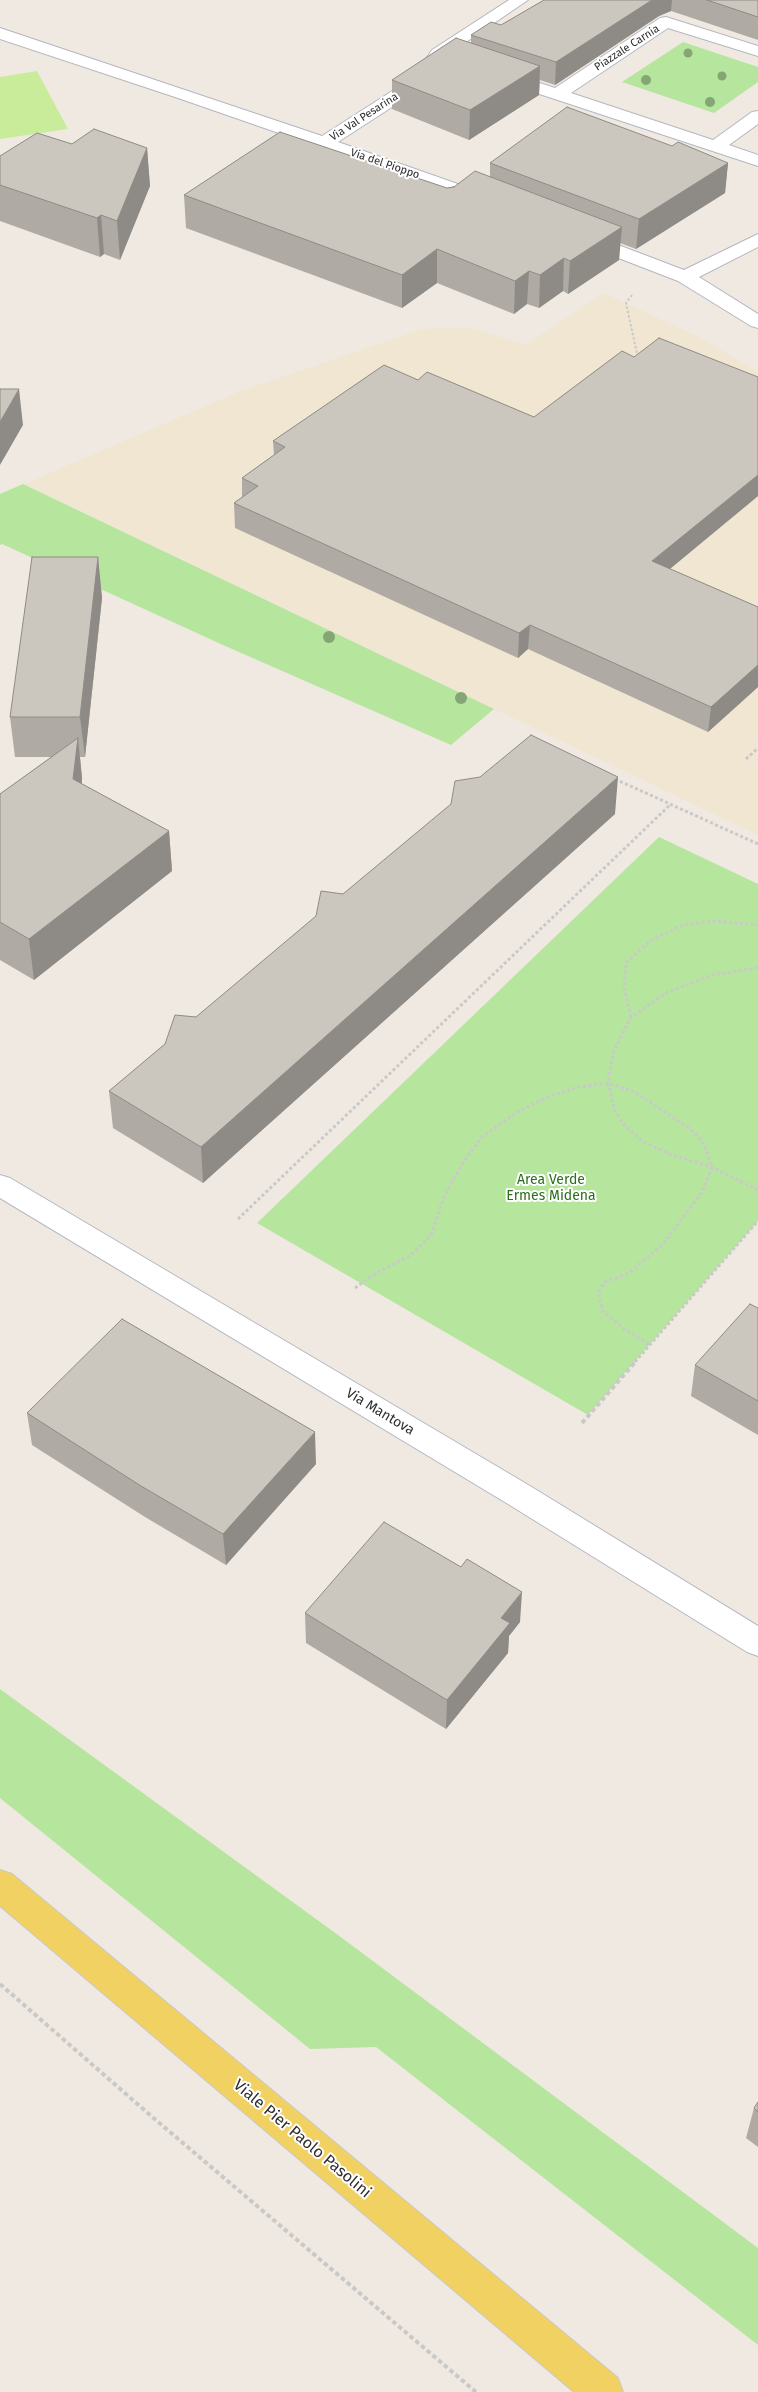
<!DOCTYPE html>
<style>
body{margin:0}
canvas{display:block;background:#efe9e1}
</style>
<canvas width="758" height="2392"></canvas>
<script>
const c = document.querySelector('canvas').getContext('2d');
c.lineJoin = 'round';
function fillPath(path, color) {
  c.fillStyle = color;
  c.fill(path, 'evenodd');
}
function poly(rows) {
  const path = new Path2D();
  for (const r of rows) {
    path.moveTo(r[0], r[1]);
    for (let i = 2; i < r.length; i += 2) path.lineTo(r[i], r[i + 1]);
  }
  return path;
}
function stroke(path, color, width, dash) {
  c.strokeStyle = color;
  c.lineWidth = width;
  c.lineCap = dash ? 'butt' : 'round';
  c.setLineDash(dash || []);
  c.stroke(path);
}
function label(font, color, halo, rows, align = 'center') {
  c.font = font + ' "Fira Sans",sans-serif';
  c.lineWidth = 4;
  c.setLineDash([]);
  c.textBaseline = 'middle';
  c.strokeStyle = halo;
  c.fillStyle = color;
  for (const [text, x, y, turn = 0] of rows) {
    c.save();
    c.translate(x, y);
    c.rotate((+turn || 0) * Math.PI / 180);
    c.textAlign = isNaN(turn) ? turn : align;
    if (halo) c.strokeText(text, 0, 0);
    c.fillText(text, 0, 0);
    c.restore();
  }
}
fillPath(poly([
 [604,293,699,337,758,372,758,835,24,484,236,393,422,329,471,328,526,345]
]), '#f0e6d1');
fillPath(poly([
 [683,42,758,67,758,82,714,113,622,82],
 [23,484,494,709,451,745,223,645,2,544,0,545,0,494],
 [659,837,758,884,758,1221,588,1415,257,1223],
 [0,1689,338,1935,758,2248,758,2345,376,2047,310,2049,0,1798]
]), '#b6e59e');
fillPath(poly([
 [37,71,68,129,0,139,0,77]
]), '#c9ec9a');
const minor = poly([
 [509,0,528,0,444,57,426,85,338,142,492,196,495,200,492,204,486,205,178,98,0,39,0,28,322,136,414,77,432,50,509,0],
 [666,17,758,46,758,56,668,28,571,93,713,140,752,112,758,111,758,124,729,145,758,155,758,166,497,80,494,76,497,72,503,71,555,88,660,18,666,17],
 [584,232,684,270,758,234,758,247,699,277,758,314,758,328,751,326,678,281,577,242,575,238,577,234,584,232],
 [0,1175,10,1178,530,1486,758,1626,758,1656,747,1652,508,1504,0,1198,0,1175]
]);
const primary = poly([
 [0,1870,12,1874,618,2378,623,2392,574,2392,0,1906,0,1870]
]);
stroke(minor, '#b4b7c1', 2);
stroke(primary, '#c9c9c9', 2);
stroke(poly([
 [632,295,626,303,638,358]
]), '#c9c9c9', 2, [2.5, 2]);
stroke(poly([
 [746,759,758,748],
 [615,779,758,844],
 [758,968,712,975,666,993,631,1017,613,1053,608,1083,615,1111,625,1126,644,1142,672,1155,712,1167,758,1190],
 [631,1017,624,988,626,963,651,940,683,925,713,921,758,925],
 [238,1219,671,804],
 [355,1288,376,1273,411,1255,431,1235,445,1194,465,1160,482,1137,517,1112,550,1096,579,1087,608,1083,635,1092,693,1131,704,1144,712,1167,702,1192,663,1244,629,1273,605,1282,598,1293,603,1311,624,1329,650,1345],
 [635,1362,758,1221]
]), '#c9c9c9', 3, [3, 2.5]);
stroke(poly([
 [582,1423,636,1361],
 [0,1984,150,2115,476,2392]
]), '#c9c9c9', 4, [4.5, 3]);
fillPath(minor, '#fff');
fillPath(primary, '#f2d163');
c.fillStyle = '#84a574';
for (const [x, y, r] of [
 [688,53,4.5],
 [722,76,4.5],
 [646,80,5],
 [710,102,5],
 [329,637,6],
 [461,698,6]
]) {
  c.beginPath();
  c.arc(x, y, r, 0, 2 * Math.PI);
  c.fill();
}
fillPath(poly([
 [544,0,758,0,758,40,671,11,659,16,555,85,540,80,539,95,469,140,392,109,392,80,471,43,471,35,501,25],
 [72,144,147,148,150,186,120,260,104,254,100,257,0,221,0,156],
 [672,146,728,163,725,193,636,249,620,243,619,260,568,294,563,291,539,308,527,304,514,314,437,283,402,308,186,228,184,195,447,188,490,177,490,163],
 [634,357,758,377,758,496,670,569,758,607,758,687,708,732,528,649,518,658,235,528,234,503,242,497,242,478,274,455,273,441,418,380,534,417],
 [98,557,102,598,85,757,80,757,82,778,82,784,169,831,172,871,34,980,0,960,0,794,51,757,15,757,10,717],
 [615,814,203,1183,113,1128,109,1091,343,894],
 [758,1308,758,1435,691,1396,695,1365],
 [27,1413,316,1464,226,1565,145,1517,32,1445],
 [305,1613,520,1622,509,1636,508,1653,446,1729,306,1643],
 [758,2102,758,2147,746,2138,754,2108]
]), '#afaba4');
fillPath(poly([
 [652,0,672,0,671,11,659,16,555,85,556,62],
 [540,66,539,95,469,140,470,110],
 [147,148,150,186,120,260,117,221],
 [728,163,725,193,636,249,639,219],
 [101,215,104,254,100,257,97,218],
 [622,227,619,260,568,294,570,261],
 [437,249,437,283,402,308,402,275],
 [564,258,563,291,539,308,540,275],
 [529,271,527,304,514,314,515,281],
 [19,389,23,425,0,465,0,422],
 [758,475,758,496,649,586,652,561],
 [98,557,102,598,85,757,80,717],
 [530,625,528,649,518,658,519,633],
 [758,665,758,687,708,732,711,707],
 [78,738,82,778,78,820,73,779],
 [618,777,615,814,203,1183,201,1147],
 [169,831,172,871,34,980,29,939],
 [315,1432,316,1464,226,1565,223,1534],
 [522,1592,520,1622,509,1636,508,1653,446,1729,447,1700,501,1618]
]), '#8e8b86');
const building = poly([
 [544,0,652,0,556,62,471,35,491,22,501,25,544,0],
 [707,0,758,0,758,17,707,0],
 [456,38,540,66,470,110,392,80,456,38],
 [567,107,672,146,678,142,728,163,639,219,490,163,567,107],
 [94,129,147,148,117,221,101,215,97,218,0,185,0,156,37,133,72,144,94,129],
 [280,132,447,188,454,187,475,171,622,227,570,261,564,258,540,275,529,271,515,281,437,249,402,275,184,195,280,132],
 [659,338,758,377,758,475,652,561,758,607,758,665,711,707,530,625,519,633,234,503,258,486,242,478,285,447,273,441,384,365,418,380,427,372,534,417,622,351,634,357,659,338],
 [0,389,19,389,0,422,0,389],
 [32,557,98,557,80,717,10,717,32,557],
 [531,735,618,777,201,1147,109,1091,165,1044,175,1015,196,1017,316,916,321,891,343,894,451,804,455,781,480,777,531,735],
 [78,738,73,779,169,831,29,939,0,922,0,794,78,738],
 [750,1304,758,1308,758,1401,695,1365,750,1304],
 [122,1319,315,1432,223,1534,141,1486,27,1413,122,1319],
 [384,1522,461,1567,467,1559,522,1592,501,1618,510,1623,447,1700,305,1613,384,1522],
 [758,2102,758,2112,754,2108,758,2102]
]);
fillPath(building, '#cbc7bf');
stroke(building, '#8e8b86', 1);
label('11px', '#2e2e2e', '#fff', [
 ["Piazzale Carnia",627,48,-33],
 ["Via Val Pesarina",364,117,-33],
 ["Via del Pioppo",385,164,19]
]);
label('14px', '#2c6e1b', '#fff', [
 ["Area Verde",551,1180],
 ["Ermes Midena",551,1196]
]);
label('14px', '#2e2e2e', '#fff', [
 ["Via Mantova",380,1412,31]
]);
label('16px', '#2e2e2e', '#fff', [
 ["Viale Pier Paolo Pasolini",302,2139,40]
]);
</script>
